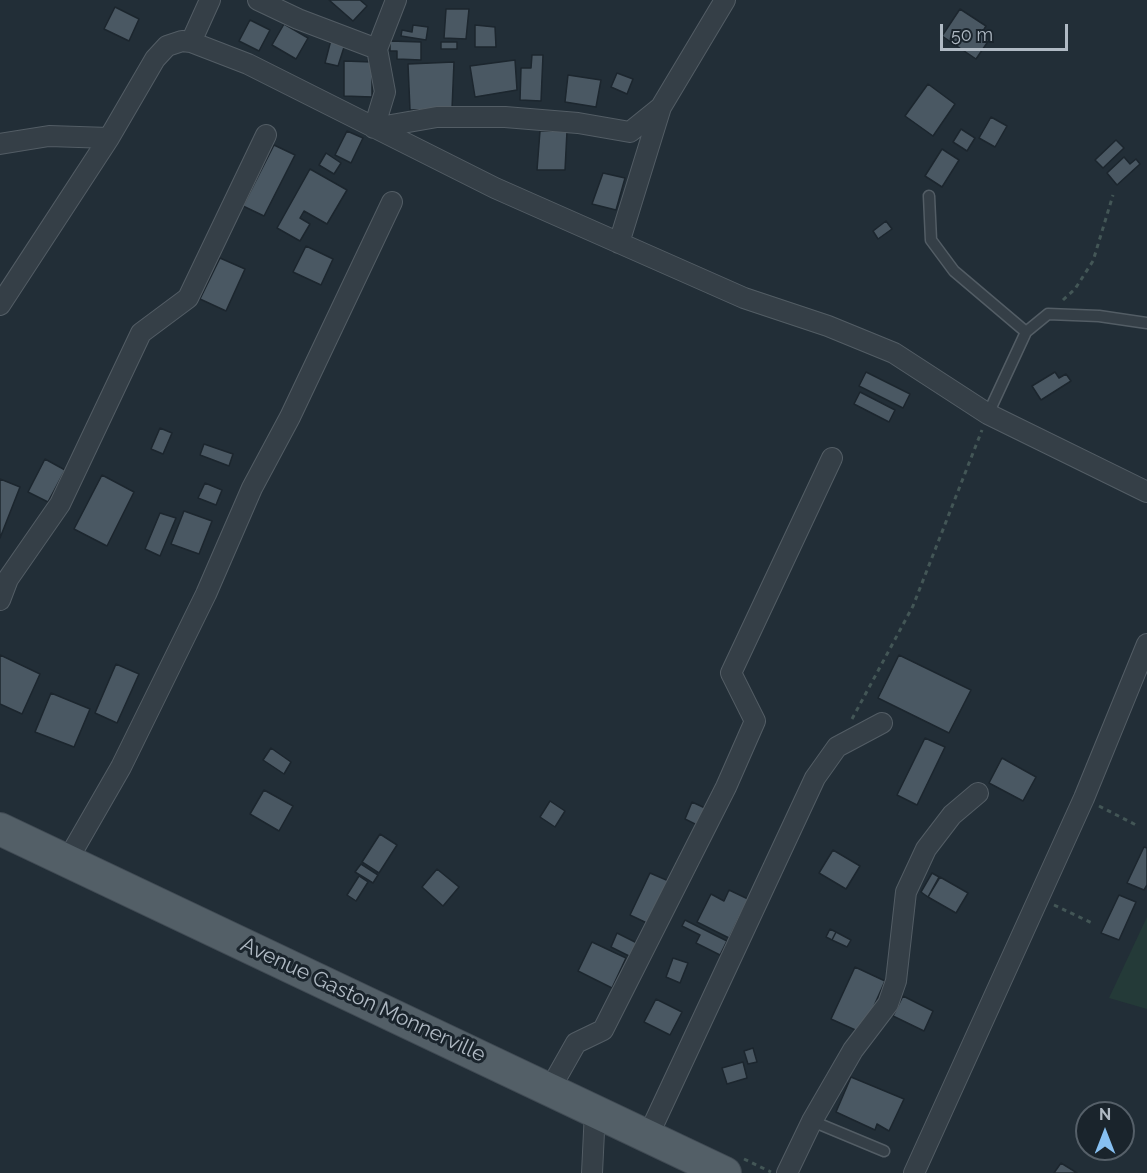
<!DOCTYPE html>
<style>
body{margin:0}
#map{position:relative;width:1147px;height:1173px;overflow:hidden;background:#222e37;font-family:Raleway,sans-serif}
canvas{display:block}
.north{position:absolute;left:1075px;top:1101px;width:60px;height:60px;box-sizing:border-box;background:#1a242c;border:2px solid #566069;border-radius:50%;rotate:0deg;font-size:16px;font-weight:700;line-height:24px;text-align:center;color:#b0bac4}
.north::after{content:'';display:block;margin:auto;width:21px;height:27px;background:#87c0f2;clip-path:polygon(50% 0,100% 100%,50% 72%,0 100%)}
.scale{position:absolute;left:940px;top:24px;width:128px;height:27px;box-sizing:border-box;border:3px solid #b0bac4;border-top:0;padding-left:8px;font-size:18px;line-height:21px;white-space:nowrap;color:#b0bac4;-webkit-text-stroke:4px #1a242c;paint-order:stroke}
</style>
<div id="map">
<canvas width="1147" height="1173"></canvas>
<div class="north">N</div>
<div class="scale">50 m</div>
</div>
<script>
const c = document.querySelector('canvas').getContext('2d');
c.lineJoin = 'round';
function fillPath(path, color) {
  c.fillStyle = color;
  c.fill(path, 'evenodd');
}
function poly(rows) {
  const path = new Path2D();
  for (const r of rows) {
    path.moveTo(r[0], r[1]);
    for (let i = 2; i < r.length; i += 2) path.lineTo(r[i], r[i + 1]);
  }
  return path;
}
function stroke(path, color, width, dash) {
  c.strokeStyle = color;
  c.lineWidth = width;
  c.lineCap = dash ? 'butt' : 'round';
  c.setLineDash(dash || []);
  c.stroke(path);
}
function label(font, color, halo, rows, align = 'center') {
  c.font = font + ' Raleway,sans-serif';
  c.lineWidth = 6;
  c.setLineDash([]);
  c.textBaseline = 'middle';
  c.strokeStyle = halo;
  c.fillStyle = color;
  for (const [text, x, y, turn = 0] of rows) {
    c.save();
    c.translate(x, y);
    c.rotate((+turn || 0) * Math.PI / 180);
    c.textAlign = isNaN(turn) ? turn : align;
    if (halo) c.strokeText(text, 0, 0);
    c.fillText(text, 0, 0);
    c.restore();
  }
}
fillPath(poly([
 [1147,917,1147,1009,1109,998]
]), '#243a38');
const building = poly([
 [329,0,360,0,367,6,353,21,329,0],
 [115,7,139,19,129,41,104,29,115,7],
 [446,9,469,9,466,39,444,38,446,9],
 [960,9,986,26,981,34,989,40,976,59,942,36,960,9],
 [250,20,270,30,259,51,239,41,250,20],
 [284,24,308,38,296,59,272,45,284,24],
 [413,25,428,27,426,40,401,36,402,30,412,32,413,25],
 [475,25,495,27,496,47,475,47,475,25],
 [331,40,345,44,338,66,325,63,331,40],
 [390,41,421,42,421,60,397,59,397,51,390,51,390,41],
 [441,42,457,42,457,49,441,49,441,42],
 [532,55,543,55,541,101,520,100,521,68,531,68,532,55],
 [515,60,517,90,475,97,470,66,515,60],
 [344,61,372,62,372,97,344,96,344,61],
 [454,62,452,109,410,110,408,64,454,62],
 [617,73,633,79,627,94,611,87,617,73],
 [568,75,601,80,596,107,565,102,568,75],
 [928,84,955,104,933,136,905,116,928,84],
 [991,117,1007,126,995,147,979,138,991,117],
 [961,129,975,138,967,151,953,142,961,129],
 [347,131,363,138,351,163,335,155,347,131],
 [540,131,567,131,565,170,537,170,540,131],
 [1116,140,1124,148,1103,168,1095,160,1116,140],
 [274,145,295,155,264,216,243,206,274,145],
 [942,149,959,160,942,187,925,176,942,149],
 [326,153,341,163,334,174,319,165,326,153],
 [1124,157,1130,164,1136,159,1140,164,1117,185,1107,173,1124,157],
 [310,169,347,190,327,224,304,211,300,218,310,224,300,241,277,228,310,169],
 [603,173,625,178,616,210,592,204,603,173],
 [886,221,892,229,878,239,873,231,886,221],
 [306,246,333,259,321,285,293,272,306,246],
 [220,258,245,269,226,311,200,299,220,258],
 [866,372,910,394,903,408,859,386,866,372],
 [1055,372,1059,378,1066,374,1071,381,1041,400,1032,386,1055,372],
 [860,392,895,410,889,422,854,404,860,392],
 [160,428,172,433,163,454,151,449,160,428],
 [204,444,233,454,229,466,200,455,204,444],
 [45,459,65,470,48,502,28,492,45,459],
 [102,475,134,492,107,546,74,529,102,475],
 [0,479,20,487,0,538,0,479],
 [205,483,222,490,216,505,198,498,205,483],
 [184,511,212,521,199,554,171,544,184,511],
 [160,513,176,518,160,556,145,549,160,513],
 [0,655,40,674,22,714,0,704,0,655],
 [899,655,971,690,949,733,878,698,899,655],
 [116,664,139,674,117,723,95,713,116,664],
 [51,693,90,709,74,747,35,732,51,693],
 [925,738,945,747,917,805,897,795,925,738],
 [271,748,291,762,284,774,263,760,271,748],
 [1002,758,1036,777,1023,801,989,783,1002,758],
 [264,790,293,806,279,831,250,814,264,790],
 [550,801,565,811,555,827,540,817,550,801],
 [692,802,705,808,697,825,685,819,692,802],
 [380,834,397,845,379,873,362,862,380,834],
 [1144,847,1147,848,1147,885,1144,890,1127,883,1144,847],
 [833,850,860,866,846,889,819,873,833,850],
 [361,864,378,875,373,883,355,872,361,864],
 [437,869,459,887,443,906,422,887,437,869],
 [650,873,671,882,651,925,630,915,650,873],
 [932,873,939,877,928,897,921,892,932,873],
 [359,876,368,882,356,901,347,895,359,876],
 [940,877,968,893,956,913,928,897,940,877],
 [729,890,748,899,729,938,697,922,711,894,724,901,729,890],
 [1119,895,1136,902,1119,940,1101,933,1119,895],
 [685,920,727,941,720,955,696,943,700,935,682,926,685,920],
 [830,929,836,932,832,940,826,937,830,929],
 [836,932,851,940,847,947,832,940,836,932],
 [617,933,639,944,633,958,611,947,617,933],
 [592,942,626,958,612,988,578,971,592,942],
 [673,958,688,963,680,983,666,977,673,958],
 [855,967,885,981,862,1033,831,1019,855,967],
 [903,996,933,1011,924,1031,893,1016,903,996],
 [656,999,682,1012,670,1035,644,1022,656,999],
 [753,1048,757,1062,748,1064,744,1051,753,1048],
 [743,1062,747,1078,727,1084,722,1068,743,1062],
 [851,1077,904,1099,889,1131,877,1124,875,1130,836,1112,851,1077],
 [1061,1163,1077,1173,1054,1173,1061,1163]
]);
fillPath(building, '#4a5863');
stroke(building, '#1c262e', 1.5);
const lane = poly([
 [929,196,931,240,954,271,1026,332],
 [988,414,1026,332,1048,314,1099,316,1147,323],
 [812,1121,884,1151]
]);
const street = poly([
 [210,0,191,42,248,64,495,188,744,298,828,326,894,353,988,414,1147,492],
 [258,0,298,19,377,49,385,92,374,128,437,117,505,117,578,123,630,132,661,107],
 [377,49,396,0],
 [0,144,49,136,109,138],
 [619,243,661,107,725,0],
 [0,305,109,138,155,59,167,46,182,41,191,42],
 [0,600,8,579,60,504,141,333,188,298,266,135],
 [67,861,121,767,206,594,252,488,290,417,392,202],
 [550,1089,576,1043,603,1030,726,787,755,721,731,673,832,458],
 [648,1136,815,778,837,747,882,723],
 [592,1173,595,1111],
 [787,1173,812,1121,853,1050,888,1004,896,981,906,892,926,849,952,815,978,793],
 [914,1173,1084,798,1147,644]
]);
const primary = poly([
 [0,829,725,1173]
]);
stroke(lane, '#535d65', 13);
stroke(street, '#535d65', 22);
stroke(primary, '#414b54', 34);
stroke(poly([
 [1063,300,1075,289,1093,261,1113,195],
 [852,719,913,606,982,430],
 [1099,806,1136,825],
 [1054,905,1092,923],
 [744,1159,771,1172]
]), '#435656', 3, [4.5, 4.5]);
stroke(lane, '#353f47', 10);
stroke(street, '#353f47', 20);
stroke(primary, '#535f67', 32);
label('21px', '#b0bac4', '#1a242c', [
 ["Avenue Gaston Monnerville",363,1000,25]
]);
</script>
